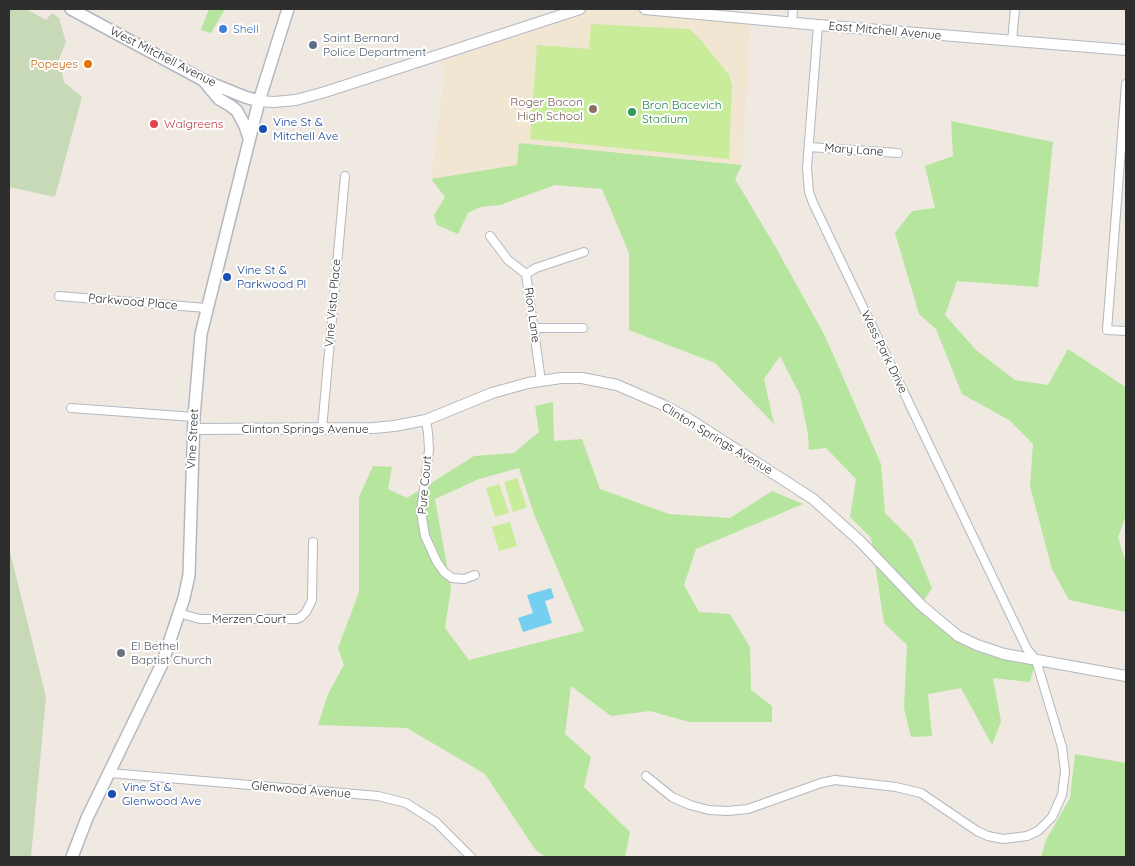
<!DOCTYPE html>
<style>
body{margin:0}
#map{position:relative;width:1135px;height:866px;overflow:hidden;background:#efe9e1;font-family:Quicksand,sans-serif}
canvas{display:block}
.frame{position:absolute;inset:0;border:10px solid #2e2e2e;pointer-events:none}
</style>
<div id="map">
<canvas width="1135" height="866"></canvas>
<div class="frame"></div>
</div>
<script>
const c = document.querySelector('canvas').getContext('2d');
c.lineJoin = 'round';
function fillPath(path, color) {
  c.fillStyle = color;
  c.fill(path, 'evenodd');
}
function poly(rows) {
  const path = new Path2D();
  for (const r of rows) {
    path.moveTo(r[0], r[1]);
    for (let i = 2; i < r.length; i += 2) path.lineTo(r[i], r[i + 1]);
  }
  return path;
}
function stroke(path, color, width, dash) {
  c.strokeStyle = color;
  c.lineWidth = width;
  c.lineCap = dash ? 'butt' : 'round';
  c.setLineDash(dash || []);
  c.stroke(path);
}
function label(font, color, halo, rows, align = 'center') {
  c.font = font + ' Quicksand,sans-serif';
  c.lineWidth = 4;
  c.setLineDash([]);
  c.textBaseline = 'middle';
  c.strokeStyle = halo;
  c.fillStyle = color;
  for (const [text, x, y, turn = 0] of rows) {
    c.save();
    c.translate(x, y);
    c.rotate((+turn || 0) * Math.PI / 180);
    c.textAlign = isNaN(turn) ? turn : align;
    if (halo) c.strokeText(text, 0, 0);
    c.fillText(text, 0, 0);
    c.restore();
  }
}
fillPath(poly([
 [580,9,679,9,751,19,742,165,519,143,517,165,431,179,444,74,438,54]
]), '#f0e6d1');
fillPath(poly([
 [209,9,225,9,211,33,201,30],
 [951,121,1053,142,1038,287,957,281,945,315,976,350,1015,380,1048,385,1068,349,1124,386,1126,386,1126,515,1118,537,1126,563,1126,612,1069,600,1052,569,1030,486,1033,444,1009,420,962,394,936,329,919,314,895,233,912,211,935,208,925,166,953,156],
 [519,143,742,165,735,179,775,246,825,336,881,464,885,513,912,540,932,588,921,605,958,636,1036,660,1030,682,993,678,1001,721,992,745,961,688,928,694,932,736,911,737,904,708,907,645,884,623,871,538,850,517,856,479,826,448,809,450,808,434,800,395,780,356,764,379,774,424,715,363,629,330,629,253,602,189,555,185,500,205,480,207,468,213,458,234,437,225,434,215,445,197,431,179,517,165],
 [553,402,554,441,582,439,600,489,669,514,730,518,772,491,803,504,696,549,684,585,699,612,730,614,750,647,751,690,772,706,772,722,689,722,650,711,611,716,571,686,565,734,591,757,584,787,630,832,625,857,545,857,535,849,485,774,407,728,318,725,328,694,344,665,338,648,359,592,359,497,373,466,392,467,388,489,407,498,474,456,514,453,539,432,535,406],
 [519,468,534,514,584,631,469,660,445,628,451,588,435,499,479,479],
 [1075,754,1126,763,1126,857,1041,857,1046,840,1070,798]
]), '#b6e59e');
fillPath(poly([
 [9,9,26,9,46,20,52,13,59,18,66,42,59,59,64,82,82,97,55,197,9,187],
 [9,548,46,697,31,857,9,857]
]), '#c8d9b8');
fillPath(poly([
 [591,24,689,29,699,38,729,75,732,85,729,159,530,139,537,45,589,49],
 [517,478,527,507,513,512,504,482],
 [499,484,509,513,495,517,486,488],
 [510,522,517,546,499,551,492,527]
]), '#c9ec9a');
fillPath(poly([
 [551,588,554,598,545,601,552,623,523,632,518,618,533,613,527,595]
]), '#75cff0');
const minor = poly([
 [792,23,793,9],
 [1012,41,1015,9],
 [1126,84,1107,330,1126,331],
 [809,147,898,153],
 [490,236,508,260,526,274,541,381],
 [526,274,536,268,584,252],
 [59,296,206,308],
 [534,328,583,328],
 [71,408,194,417],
 [426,420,428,433,429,450,421,512,425,536,437,562,444,572,452,578,464,579,475,575],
 [322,429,345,176],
 [178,613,200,619,297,619,301,617,306,612,312,600,313,542],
 [110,773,378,796,406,803,436,822,471,857],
 [646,776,672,797,690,805,709,810,728,811,748,809,821,783,835,780,896,787,921,793,977,831,988,836,1003,839,1027,836,1038,831,1052,817,1062,795,1065,771,1062,747,1036,660,1027,649,813,203,809,192,807,168,818,25]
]);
const tertiary = poly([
 [645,9,818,25,1126,50],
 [259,101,274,102,296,100,325,92,580,9],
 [193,429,374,428,394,426,426,420,492,393,528,383,561,378,582,378,617,385,663,405,689,419,813,499,860,541,921,605,958,636,977,645,1004,654,1126,676]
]);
const secondary = poly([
 [71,9,203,80,245,97,259,101],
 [204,81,219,99,231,106,237,111,245,126,249,138],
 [72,857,87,818,162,664,184,598,189,575,194,417,201,334,259,101,288,9]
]);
stroke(minor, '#b4b7c1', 10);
stroke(tertiary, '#b4b7c1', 12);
stroke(secondary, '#b4b7c1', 14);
stroke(minor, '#fff', 8);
stroke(tertiary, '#fff', 10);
stroke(secondary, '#fff', 11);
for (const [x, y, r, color] of [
 [223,29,5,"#3f7fe0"],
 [313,45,5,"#5c6f8a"],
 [88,64,5,"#e8710a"],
 [593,109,5,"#8d6e63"],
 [632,112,5,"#2e9e5b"],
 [154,124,5,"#e0444e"],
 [263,129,5,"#1a4fb4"],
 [227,277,5,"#1a4fb4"],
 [121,653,5,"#6b7280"],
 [112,794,5,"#1a4fb4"]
]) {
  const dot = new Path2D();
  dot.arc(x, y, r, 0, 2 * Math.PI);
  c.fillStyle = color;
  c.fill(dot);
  stroke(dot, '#fff', 2);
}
label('12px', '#366cbe', '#fff', [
 ["Shell",233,29]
], 'left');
label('12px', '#2e2e2e', '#fff', [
 ["East Mitchell Avenue",885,31,5],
 ["West Mitchell Avenue",163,57,27],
 ["Mary Lane",854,150,4],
 ["Parkwood Place",133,302,5],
 ["Vine Vista Place",333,303,-85],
 ["Rion Lane",532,315,82],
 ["Wess Park Drive",884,352,64],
 ["Clinton Springs Avenue",305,429],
 ["Vine Street",193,439,-87],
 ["Clinton Springs Avenue",717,439,31],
 ["Pure Court",425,485,-85],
 ["Merzen Court",249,619],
 ["Glenwood Avenue",301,790,5]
]);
label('12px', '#4e5e75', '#fff', [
 ["Saint Bernard",323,38],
 ["Police Department",323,52]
], 'left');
label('12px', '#c56008', '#fff', [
 ["Popeyes",78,64]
], 'right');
label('12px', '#785e54', '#fff', [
 ["Roger Bacon",583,102],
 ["High School",583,116]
], 'right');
label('12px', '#27864d', '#fff', [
 ["Bron Bacevich",642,105],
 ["Stadium",642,119]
], 'left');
label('12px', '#164399', '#fff', [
 ["Vine St &",273,122],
 ["Mitchell Ave",273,136],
 ["Vine St &",237,270],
 ["Parkwood Pl",237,284],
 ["Vine St &",122,787],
 ["Glenwood Ave",122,801]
], 'left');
label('12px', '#be3a42', '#fff', [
 ["Walgreens",164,124]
], 'left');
label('12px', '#5b616d', '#fff', [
 ["El Bethel",131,646],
 ["Baptist Church",131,660]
], 'left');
</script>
